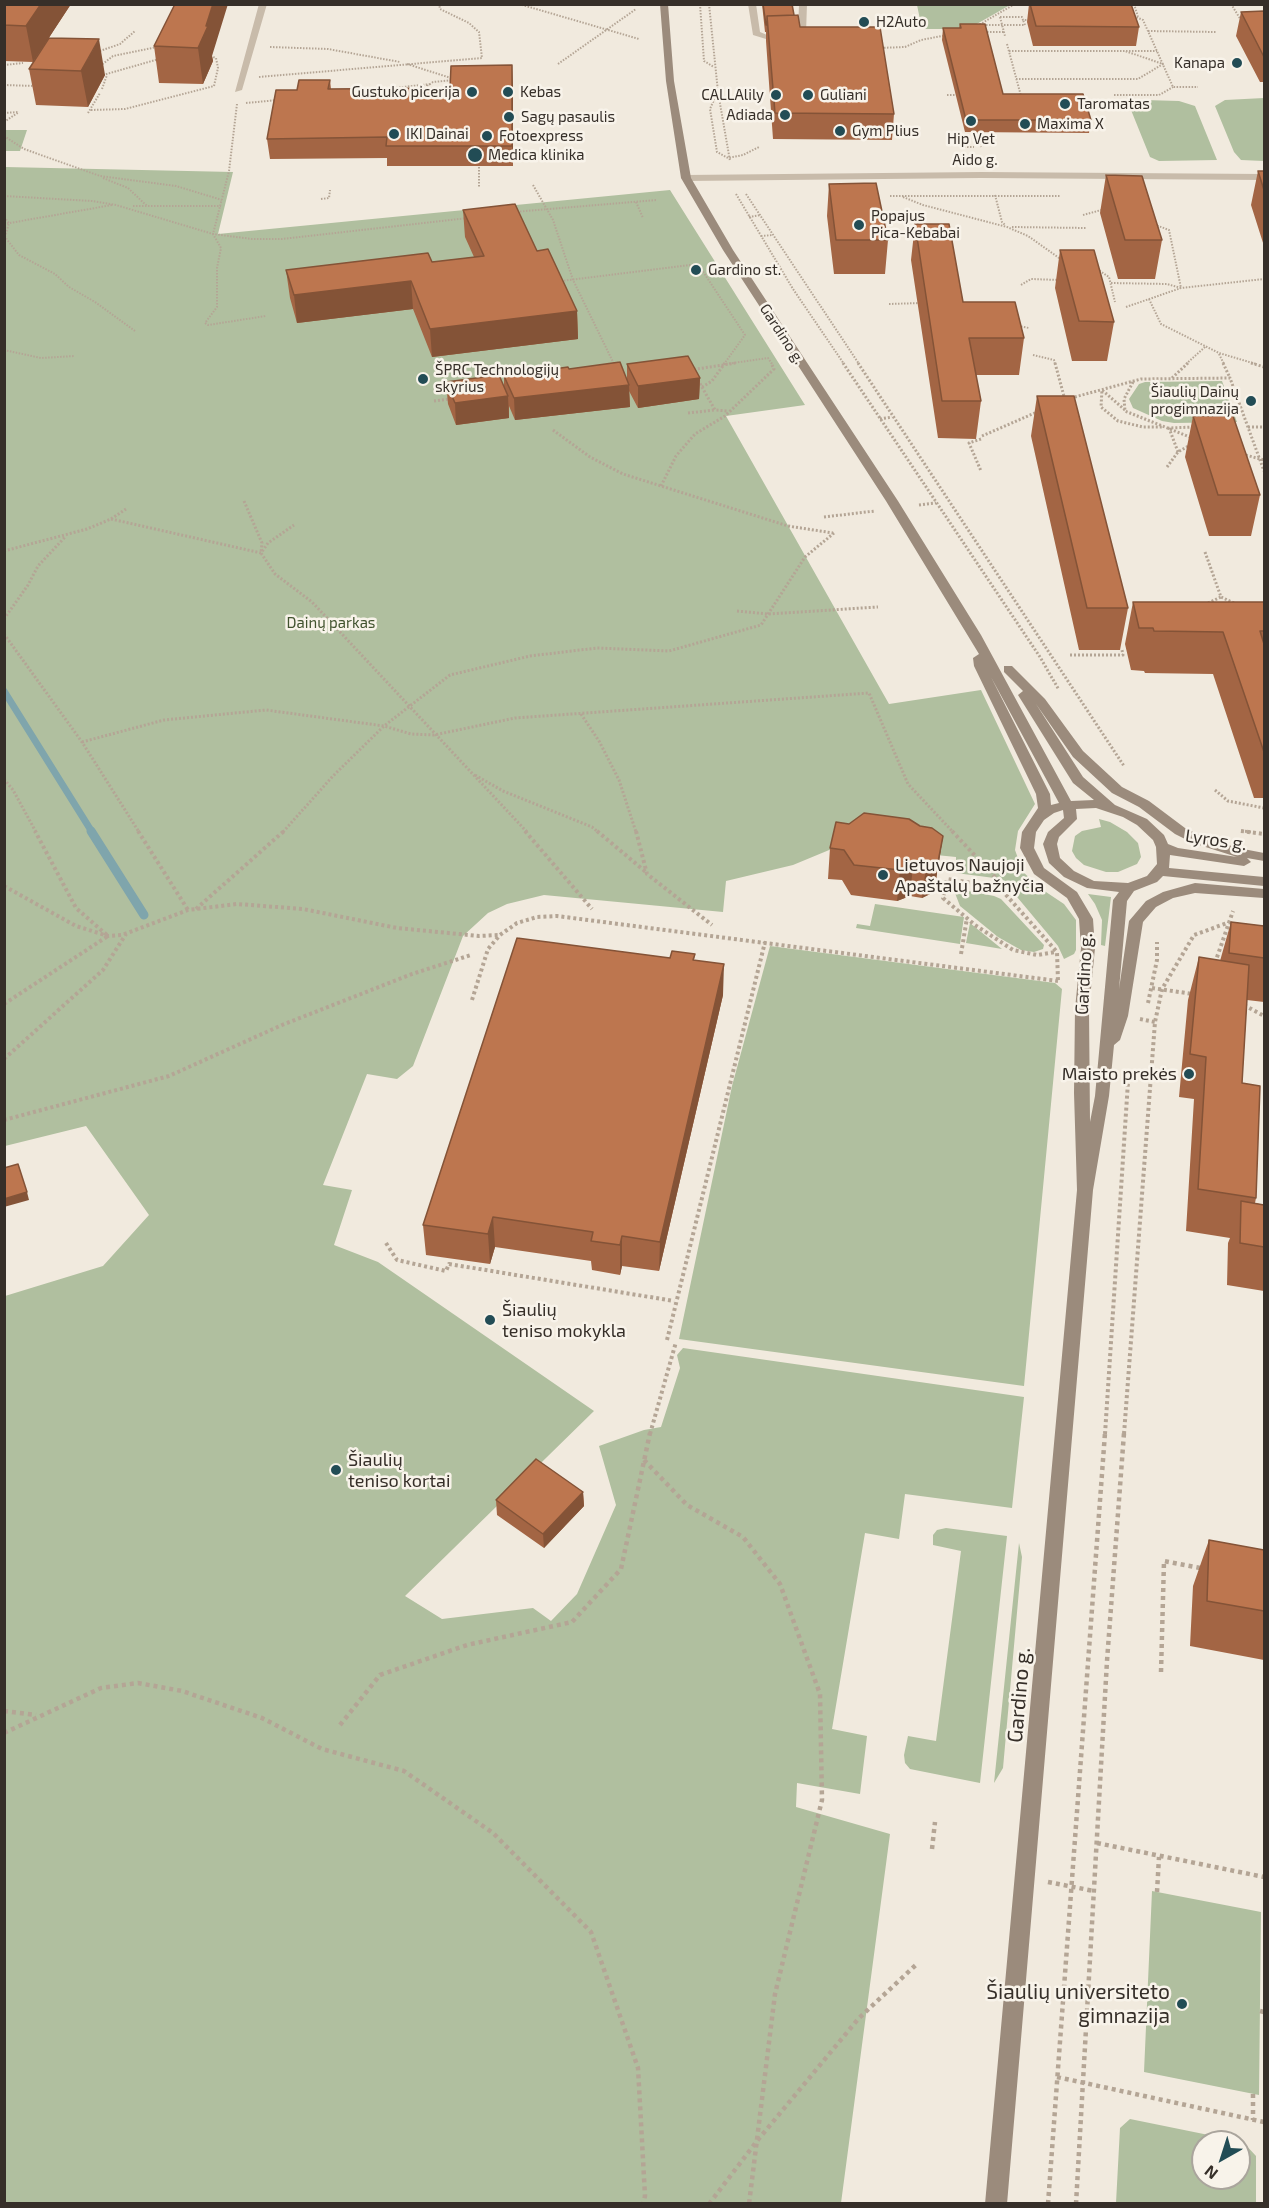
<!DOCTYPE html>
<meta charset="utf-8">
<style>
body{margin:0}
#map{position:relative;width:1269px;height:2208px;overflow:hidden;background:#f1eade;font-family:"Exo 2",sans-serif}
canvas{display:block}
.frame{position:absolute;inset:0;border:6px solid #362f29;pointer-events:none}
.north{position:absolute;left:1191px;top:2130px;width:60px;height:60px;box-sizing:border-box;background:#f8f3ea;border:2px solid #aaa59d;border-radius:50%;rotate:219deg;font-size:16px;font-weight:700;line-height:24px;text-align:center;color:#362f29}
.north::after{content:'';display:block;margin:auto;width:21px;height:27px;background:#224c55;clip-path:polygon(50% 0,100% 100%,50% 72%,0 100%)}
</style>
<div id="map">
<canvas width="1269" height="2208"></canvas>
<div class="frame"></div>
<div class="north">N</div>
</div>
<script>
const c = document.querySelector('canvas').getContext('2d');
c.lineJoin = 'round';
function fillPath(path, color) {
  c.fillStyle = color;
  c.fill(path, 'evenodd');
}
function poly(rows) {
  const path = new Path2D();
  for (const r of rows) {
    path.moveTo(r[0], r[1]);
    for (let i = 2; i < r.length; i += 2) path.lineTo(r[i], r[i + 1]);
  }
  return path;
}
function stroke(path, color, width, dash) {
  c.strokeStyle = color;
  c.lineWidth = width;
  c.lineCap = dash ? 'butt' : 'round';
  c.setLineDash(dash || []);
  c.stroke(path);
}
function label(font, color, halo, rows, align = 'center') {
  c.font = font + ' "Exo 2",sans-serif';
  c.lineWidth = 5;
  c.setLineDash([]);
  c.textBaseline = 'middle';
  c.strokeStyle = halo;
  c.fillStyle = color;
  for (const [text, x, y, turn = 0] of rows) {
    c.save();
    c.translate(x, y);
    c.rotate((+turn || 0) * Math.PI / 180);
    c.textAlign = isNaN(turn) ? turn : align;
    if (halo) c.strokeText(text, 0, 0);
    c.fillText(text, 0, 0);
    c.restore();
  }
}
fillPath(poly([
 [917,5,1010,5,968,29,922,29],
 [1264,98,1264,161,1241,160,1234,152,1215,106,1225,100],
 [1144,100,1179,101,1195,106,1217,160,1159,161,1150,157,1131,110,1148,110],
 [5,130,27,130,20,151,5,151],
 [5,167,233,172,218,234,670,190,805,405,726,416,889,704,981,690,1035,804,1018,831,1015,850,1023,872,1043,890,1064,904,1076,920,1076,950,1074,954,1064,959,1058,946,1002,879,956,873,956,857,936,855,834,848,793,865,726,881,723,912,544,895,507,904,488,913,463,936,413,1066,397,1079,367,1074,323,1185,352,1190,334,1245,378,1262,594,1411,405,1596,442,1619,533,1608,551,1621,577,1594,616,1505,599,1446,644,1430,661,1427,680,1368,677,1355,683,1348,1024,1397,1012,1508,905,1494,899,1539,865,1533,832,1729,867,1736,860,1794,797,1783,796,1807,890,1834,841,2203,5,2204,5,1296,103,1266,149,1215,86,1126,5,1146],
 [1222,381,1237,422,1174,423,1162,421,1133,408,1129,399,1139,384,1145,382],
 [1099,819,1110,822,1127,832,1138,843,1141,857,1137,864,1118,872,1106,872,1084,865,1076,858,1072,851,1075,836,1082,831,1101,827],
 [953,888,994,896,1001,899,1044,945,1043,949,1034,952,1021,950,998,937,960,906],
 [1088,894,1111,897,1105,946,1101,945,1102,920,1095,904],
 [875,904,964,917,960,944,856,928,857,924,870,926],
 [970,923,1002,949,966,943],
 [770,946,1055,983,1062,989,1024,1386,679,1339,732,1086],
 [946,1528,1007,1536,980,1783,910,1769,905,1763,904,1755,908,1736,936,1741,961,1551,933,1545,933,1535,937,1530],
 [1019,1543,1022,1557,1003,1768,994,1783],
 [1152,1891,1261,1912,1259,2095,1144,2072],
 [1130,2119,1243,2142,1256,2156,1256,2203,1116,2203,1120,2128],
 [1203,2142,1239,2142,1239,2178,1203,2178]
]), '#b0bf9f');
stroke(poly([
 [4,691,92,832]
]), '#7fa5ac', 7);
stroke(poly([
 [91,831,144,915]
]), '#7fa5ac', 9);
stroke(poly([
 [519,4,639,39],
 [700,4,704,61,714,67],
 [709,4,718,92,730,161],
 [1134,4,1138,17],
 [1231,4,1241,20],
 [1131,15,1143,20,1173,87,1198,87],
 [1000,17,1022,17,1023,20,1031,20],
 [1000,17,1005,36],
 [983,25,1025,25,1023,20],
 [977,26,1015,4],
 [1148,31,1216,32],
 [984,32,1004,32],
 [1007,44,1021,96],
 [270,47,328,49,400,62],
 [878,48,905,47,921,40,947,35],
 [1009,51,1157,51],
 [97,52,120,44,135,31],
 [407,64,454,79],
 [558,64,636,9],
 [4,65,23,63],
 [100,66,113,56,157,47],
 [103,75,159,59],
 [259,77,482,58,479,32,469,23,440,9,439,4],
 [1016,79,1138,79,1163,64,1125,51],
 [4,85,35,86],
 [102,89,107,75],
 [384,89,431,84],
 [426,92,427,86,433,82,454,80],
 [717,93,710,109,717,152,728,158,743,155,759,147],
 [947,95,955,95],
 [1114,95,1159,95,1173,87],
 [246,103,278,100],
 [237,104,229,171,213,234,221,248,217,268,217,307,205,323,208,325,266,316],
 [91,110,125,109,214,86,218,68,216,58,210,56],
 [4,113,19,112],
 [88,113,100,93],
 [4,122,19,112],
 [977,132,981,147],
 [4,136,24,149,100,176,176,186,222,200],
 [964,147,974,147],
 [479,167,479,187],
 [103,178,128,188,147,206],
 [533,185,553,220,573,280,614,364],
 [736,194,793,289,844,364],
 [746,194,859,364],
 [995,195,1002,222,1005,225],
 [4,196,92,201,116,205,213,234,252,239,282,239,468,218],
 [890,196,1060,196],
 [903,197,923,205,1007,227,1028,236,1062,260],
 [321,199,329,198,330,190],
 [636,202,643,218],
 [133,206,221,206],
 [514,212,657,200],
 [1083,215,1105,209],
 [4,217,9,223,5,237,19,255,55,274,69,287,95,302,135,331],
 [749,217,761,215],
 [4,224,112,205],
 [1012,227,1086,228],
 [761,236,773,235],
 [1097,269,1109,277,1115,302],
 [561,281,698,264,745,335,724,364],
 [1111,283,1167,284,1181,288,1169,230,1153,224],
 [1021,285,1031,279,1059,280],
 [1149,299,1161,324,1219,353,1256,364],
 [889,304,921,303],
 [1126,307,1181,288,1264,279],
 [1018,326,1029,328],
 [4,350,41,358,75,356],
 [1219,354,1224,364],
 [1033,355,1054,360,1055,364],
 [726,364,768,358,772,364],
 [1186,364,1205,347]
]), '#b4a595', 2, [1.5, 1.5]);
stroke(poly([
 [614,363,615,366],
 [843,363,1040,657,1059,690],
 [858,363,1124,766],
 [1055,363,1065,400],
 [1223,363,1230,378],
 [1251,363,1264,367],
 [690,370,736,363],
 [1172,378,1188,363],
 [698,380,715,410,728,411],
 [1133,382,1124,399,1125,411,1192,438],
 [702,387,712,381,725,363],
 [1071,398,1141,379,1230,378,1264,471],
 [434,401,450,399],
 [1125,410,1102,390,1101,407,1118,421,1143,427,1163,427],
 [688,413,715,410],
 [880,419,892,417],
 [1248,427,1264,427],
 [553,430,590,457,623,474,788,526,833,533],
 [982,436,1037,412],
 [981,439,969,443,981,471],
 [1178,452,1169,428,1194,427],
 [1242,454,1264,460],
 [1167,467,1178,452,1192,444],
 [661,486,676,456,695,434,725,416,774,369,771,363],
 [244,501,262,543,261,553,275,574,312,602,527,832],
 [919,505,936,503],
 [824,517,875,511],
 [111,519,261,553,268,543,294,525],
 [4,551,87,529,111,519,126,509],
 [1205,552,1221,597,1234,603],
 [1208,603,1221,597],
 [737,611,768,614,878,607],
 [4,619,28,585,38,566,66,536],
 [4,634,82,742,139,832],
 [1070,655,1123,655,1122,650],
 [581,714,599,741,619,780,636,832],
 [82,742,164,720,266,710,384,726,411,734,434,735,515,718,869,693,908,784,953,832],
 [475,775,503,791,592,827,598,832],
 [4,779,13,790,36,832],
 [1215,790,1228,801,1264,808],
 [1241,831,1252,832],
 [283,832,333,776,384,726,450,675,530,656,597,648,669,651,761,625,805,557,834,533]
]), '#b4a595', 3, [2, 2]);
stroke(poly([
 [138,831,188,910],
 [525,831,592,909],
 [597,831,647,873],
 [636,831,647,874,712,925],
 [952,831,995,877,999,887,1057,952,1058,981],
 [1241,831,1264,834],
 [4,886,76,926,108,936,122,935,188,910,237,904,303,909,397,928,479,936,499,935],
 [999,887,947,879,943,898,975,925,1013,950,1037,955,1056,952],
 [196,909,284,831],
 [961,954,967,918],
 [1215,963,1233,911],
 [1152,988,1193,994],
 [472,1000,488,949,500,935,517,923,537,917,557,916,1058,981],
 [1148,1003,1157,960,1157,942],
 [4,1004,108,936,76,908,35,831],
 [1244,1005,1264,1016],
 [1140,1019,1155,1022],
 [4,1059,103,970,126,934],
 [4,1120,169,1076,282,1025,412,974,471,955],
 [386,1243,397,1260,446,1271,449,1264,674,1301],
 [667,1340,765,942],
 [650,1434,676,1342],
 [1105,1434,1128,1082],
 [1124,1434,1155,1022,1162,989,1194,935,1230,922]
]), '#b4a595', 4, [3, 3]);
stroke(poly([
 [644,1460,687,1505,743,1537,780,1584,820,1694,822,1800,775,1994,749,2204],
 [1161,1672,1164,1561,1205,1569],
 [4,1711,36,1715],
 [340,1725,380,1675,467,1645,572,1622,621,1569,650,1433],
 [4,1733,101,1688,138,1683,182,1691,262,1718,322,1749,404,1771,493,1833,591,1932,638,2068,645,2196,643,2204],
 [1097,1843,1264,1877],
 [932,1849,935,1822],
 [1048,1882,1094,1891],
 [1157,1892,1159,1857],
 [1260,2011,1264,2012],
 [1057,2077,1264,2122],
 [1253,2094,1253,2120],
 [709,2204,757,2141,859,2018,918,1963],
 [1048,2204,1105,1433],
 [1076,2204,1107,1661,1124,1433]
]), '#b4a595', 4.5, [4, 4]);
fillPath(poly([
 [748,4,756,4,760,32,767,35,798,34,799,4,807,4,806,33,800,38,766,39,753,35,748,4]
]), '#c8bbaa');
fillPath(poly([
 [259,4,267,4,242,90,235,92,259,4],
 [981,172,1264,174,1264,180,981,178,686,181,681,178,686,175,981,172]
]), '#c8bbaa');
fillPath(poly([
 [660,4,668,4,674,81,691,178,733,250,898,501,981,635,1071,801,1094,800,1073,783,1018,695,1023,691,1004,672,1004,666,1012,666,1045,699,1083,751,1122,787,1149,801,1185,828,1203,837,1238,848,1264,853,1264,861,1247,858,1251,862,1244,866,1170,855,1169,868,1264,877,1264,886,1163,876,1157,882,1134,891,1127,901,1119,989,1129,921,1146,901,1163,892,1195,883,1264,889,1264,898,1195,893,1173,898,1156,907,1143,922,1128,1016,1120,1040,1114,1045,1109,1096,1093,1190,1007,2204,985,2204,1077,1190,1074,1093,1075,1009,1081,948,1079,919,1067,898,1034,874,1020,848,1022,832,1038,808,1036,794,974,666,973,658,979,654,886,501,723,250,681,178,666,81,660,4],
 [991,677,1059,803,1051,805,1050,794,991,677],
 [1036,704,1073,757,1112,793,1139,807,1175,834,1193,843,1237,857,1178,848,1168,844,1164,835,1147,819,1115,805,1083,777,1036,704],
 [1096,808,1123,817,1137,825,1153,840,1156,847,1157,864,1147,876,1128,883,1094,881,1074,871,1060,858,1057,844,1059,837,1077,819,1076,809,1096,808],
 [1063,810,1064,818,1048,832,1043,844,1049,863,1064,877,1087,888,1119,892,1113,900,1095,1096,1090,1122,1089,1009,1095,948,1093,919,1077,892,1044,868,1034,848,1036,832,1044,820,1054,813,1063,810]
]), '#9b8b7c');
fillPath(poly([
 [4,4,71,4,33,62,4,61],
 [175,4,212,56,213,61,203,84,159,83,154,46],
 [762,4,792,4,794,15,800,27,894,114,892,140,773,139,766,41,766,32,765,32],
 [1029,4,1131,4,1139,27,1136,46,1033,46,1027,22],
 [1264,11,1264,82,1260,82,1236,36,1241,12],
 [960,24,1003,94,1091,120,1089,133,965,132,942,40,943,28,959,28],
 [49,38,105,75,88,107,36,105,29,69],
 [512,65,513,166,387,166,387,158,270,159,267,139,297,90,330,80,331,89,450,88],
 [1258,171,1264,171,1264,246,1251,205],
 [1106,175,1162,240,1155,279,1118,279,1100,213],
 [829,184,888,240,885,274,834,274,827,216],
 [463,210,537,251,577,311,578,339,432,357,413,309,297,323,290,298,286,270,432,262,474,257,465,237],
 [915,224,963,302,1024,338,1019,375,976,375,981,401,976,439,938,438,911,260],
 [1060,250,1114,322,1107,361,1072,361,1055,288],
 [627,364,700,378,699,399,638,408,629,391,630,407,515,420,509,406,509,418,456,425,448,404,446,382,504,387,504,376,569,369,627,378],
 [1037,396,1128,608,1120,650,1079,650,1031,436],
 [1193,416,1260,495,1251,536,1209,536,1185,457],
 [1133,602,1264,602,1264,798,1254,798,1213,674,1145,673,1144,671,1131,670,1125,644],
 [849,824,920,826,943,836,934,892,922,898,910,896,897,901,851,895,842,880,828,879,830,848],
 [1231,922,1264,926,1264,1002,1247,1000,1242,1083,1256,1198,1255,1203,1264,1205,1264,1291,1227,1285,1228,1243,1230,1238,1186,1231,1194,1099,1179,1097,1188,1000,1199,957,1220,961],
 [695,954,694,960,723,995,659,1271,622,1266,620,1275,592,1270,591,1261,495,1247,490,1264,426,1255,423,1225,670,958],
 [583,1492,584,1506,544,1548,497,1515,496,1500],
 [1209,1540,1264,1550,1264,1660,1190,1646,1193,1586]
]), '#a36544');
fillPath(poly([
 [41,4,71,4,33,62,26,26],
 [213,4,228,4,212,56,213,61,203,84,198,48],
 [99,39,105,75,88,107,81,71],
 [512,65,513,85,513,166,512,146],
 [411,281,413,309,297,323,294,295],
 [577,311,578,339,432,357,430,329],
 [700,378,699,399,638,408,638,386],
 [629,385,630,407,515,420,514,398],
 [508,396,509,418,456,425,455,403],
 [943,836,934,892,922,898,926,867],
 [913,865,910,896,897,901,900,870],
 [724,964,723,995,659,1271,660,1242],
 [27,1192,29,1200,4,1207,4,1199],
 [493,1217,495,1247,490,1264,488,1234],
 [622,1236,622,1266,620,1275,620,1245],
 [583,1492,584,1506,544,1548,543,1534]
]), '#845337');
const building = poly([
 [4,4,41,4,26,26,4,25,4,4],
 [175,4,213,4,206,26,208,26,198,48,154,46,175,4],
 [763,4,792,4,794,15,767,16,767,25,766,25,763,4],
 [1030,4,1131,4,1139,27,1036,26,1030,4],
 [1264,11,1264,57,1241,12,1264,11],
 [798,15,800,27,880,27,894,114,775,113,767,16,798,15],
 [960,24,985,24,1003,94,1083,94,1091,120,966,120,943,28,961,28,960,24],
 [49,38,99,39,81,71,29,69,49,38],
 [512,65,512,146,386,146,387,137,267,139,276,90,297,90,299,80,330,80,328,89,450,88,451,66,512,65],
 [1258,171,1264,171,1264,190,1258,171],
 [1106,175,1142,176,1162,240,1125,240,1106,175],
 [876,183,888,240,836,240,829,184,876,183],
 [515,204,537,251,548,249,577,311,430,329,411,281,294,295,286,270,428,253,432,262,484,256,463,210,515,204],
 [915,224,949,224,963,302,1015,302,1024,338,969,338,981,401,942,401,915,224],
 [1060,250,1094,250,1114,322,1079,321,1060,250],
 [688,356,700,378,638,386,627,364,688,356],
 [620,362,629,385,514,398,504,376,568,367,569,369,620,362],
 [499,375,508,396,455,403,446,382,499,375],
 [1037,396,1074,396,1128,608,1087,608,1037,396],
 [1193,416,1233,416,1260,495,1218,495,1193,416],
 [1133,602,1264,602,1264,631,1260,631,1264,644,1264,752,1223,632,1154,631,1153,628,1139,628,1133,602],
 [864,813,909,819,920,826,932,828,943,836,938,862,926,867,913,865,900,870,854,865,844,850,830,848,836,822,849,824,864,813],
 [1231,922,1264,926,1264,958,1229,953,1231,922],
 [517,938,670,958,672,951,695,954,693,960,724,964,660,1242,622,1236,620,1245,591,1241,593,1232,493,1217,488,1234,423,1225,517,938],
 [1199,957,1249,965,1242,1083,1260,1086,1256,1198,1198,1189,1206,1057,1190,1054,1199,957],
 [18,1164,27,1192,4,1199,4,1168,18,1164],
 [1241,1201,1264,1205,1264,1247,1240,1243,1241,1201],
 [536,1459,583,1492,543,1534,496,1500,536,1459],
 [1209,1540,1264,1550,1264,1611,1207,1601,1209,1540]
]);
fillPath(building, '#bd764f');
stroke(building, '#845337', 1.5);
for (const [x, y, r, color] of [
 [864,22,6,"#224c55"],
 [1237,63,6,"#224c55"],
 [472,92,6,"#224c55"],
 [508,92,6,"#224c55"],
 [776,95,6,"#224c55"],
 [808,95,6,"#224c55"],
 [1065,104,6,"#224c55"],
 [785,115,6,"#224c55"],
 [509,117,6,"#224c55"],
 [971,121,6,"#224c55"],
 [1025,124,6,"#224c55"],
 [840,131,6,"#224c55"],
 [394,134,6,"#224c55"],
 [487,136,6,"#224c55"],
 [475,155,8,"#224c55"],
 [859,225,6,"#224c55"],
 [696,270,6,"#224c55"],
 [423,379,6,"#224c55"],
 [1251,401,6,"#224c55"],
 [883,875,6,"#224c55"],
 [1189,1074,6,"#224c55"],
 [490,1320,6,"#224c55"],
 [336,1470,6,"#224c55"],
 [1182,2004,6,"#224c55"]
]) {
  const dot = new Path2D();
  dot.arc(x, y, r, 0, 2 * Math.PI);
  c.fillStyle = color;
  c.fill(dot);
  stroke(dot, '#f8f3ea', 2);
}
label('15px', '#362f29', '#f8f3ea', [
 ["H2Auto",876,22],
 ["Kanapa",1225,63,"right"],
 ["Gustuko picerija",460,92,"right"],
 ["Kebas",520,92],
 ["CALLAlily",764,95,"right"],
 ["Guliani",820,95],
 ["Taromatas",1077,104],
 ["Adiada",773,115,"right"],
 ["Sagų pasaulis",521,117],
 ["Maxima X",1037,124],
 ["Gym Plius",852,131],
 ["IKI Dainai",406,134],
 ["Fotoexpress",499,136],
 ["Hip Vet",971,139,"center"],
 ["Medica klinika",488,155],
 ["Popajus",871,216],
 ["Pica-Kebabai",871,233],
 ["Gardino st.",708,270],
 ["ŠPRC Technologijų",435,370],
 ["skyrius",435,387],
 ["Šiaulių Dainų",1239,392,"right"],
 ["progimnazija",1239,409,"right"]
], 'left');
label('15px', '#362f29', '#f8f3ea', [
 ["Aido g.",975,160],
 ["Gardino g.",782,334,57]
]);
label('15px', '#41532f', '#f8f3ea', [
 ["Dainų parkas",331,623]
]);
label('18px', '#362f29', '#f8f3ea', [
 ["Lyros g.",1216,840,8],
 ["Gardino g.",1084,974,-87]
]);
label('18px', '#362f29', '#f8f3ea', [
 ["Lietuvos Naujoji",895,865],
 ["Apaštalų bažnyčia",895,886],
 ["Maisto prekės",1177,1074,"right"],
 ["Šiaulių",502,1310],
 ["teniso mokykla",502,1331],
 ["Šiaulių",348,1460],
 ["teniso kortai",348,1481]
], 'left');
label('21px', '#362f29', '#f8f3ea', [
 ["Gardino g.",1019,1695,-85]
]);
label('21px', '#362f29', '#f8f3ea', [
 ["Šiaulių universiteto",1170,1992],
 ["gimnazija",1170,2016]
], 'right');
</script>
